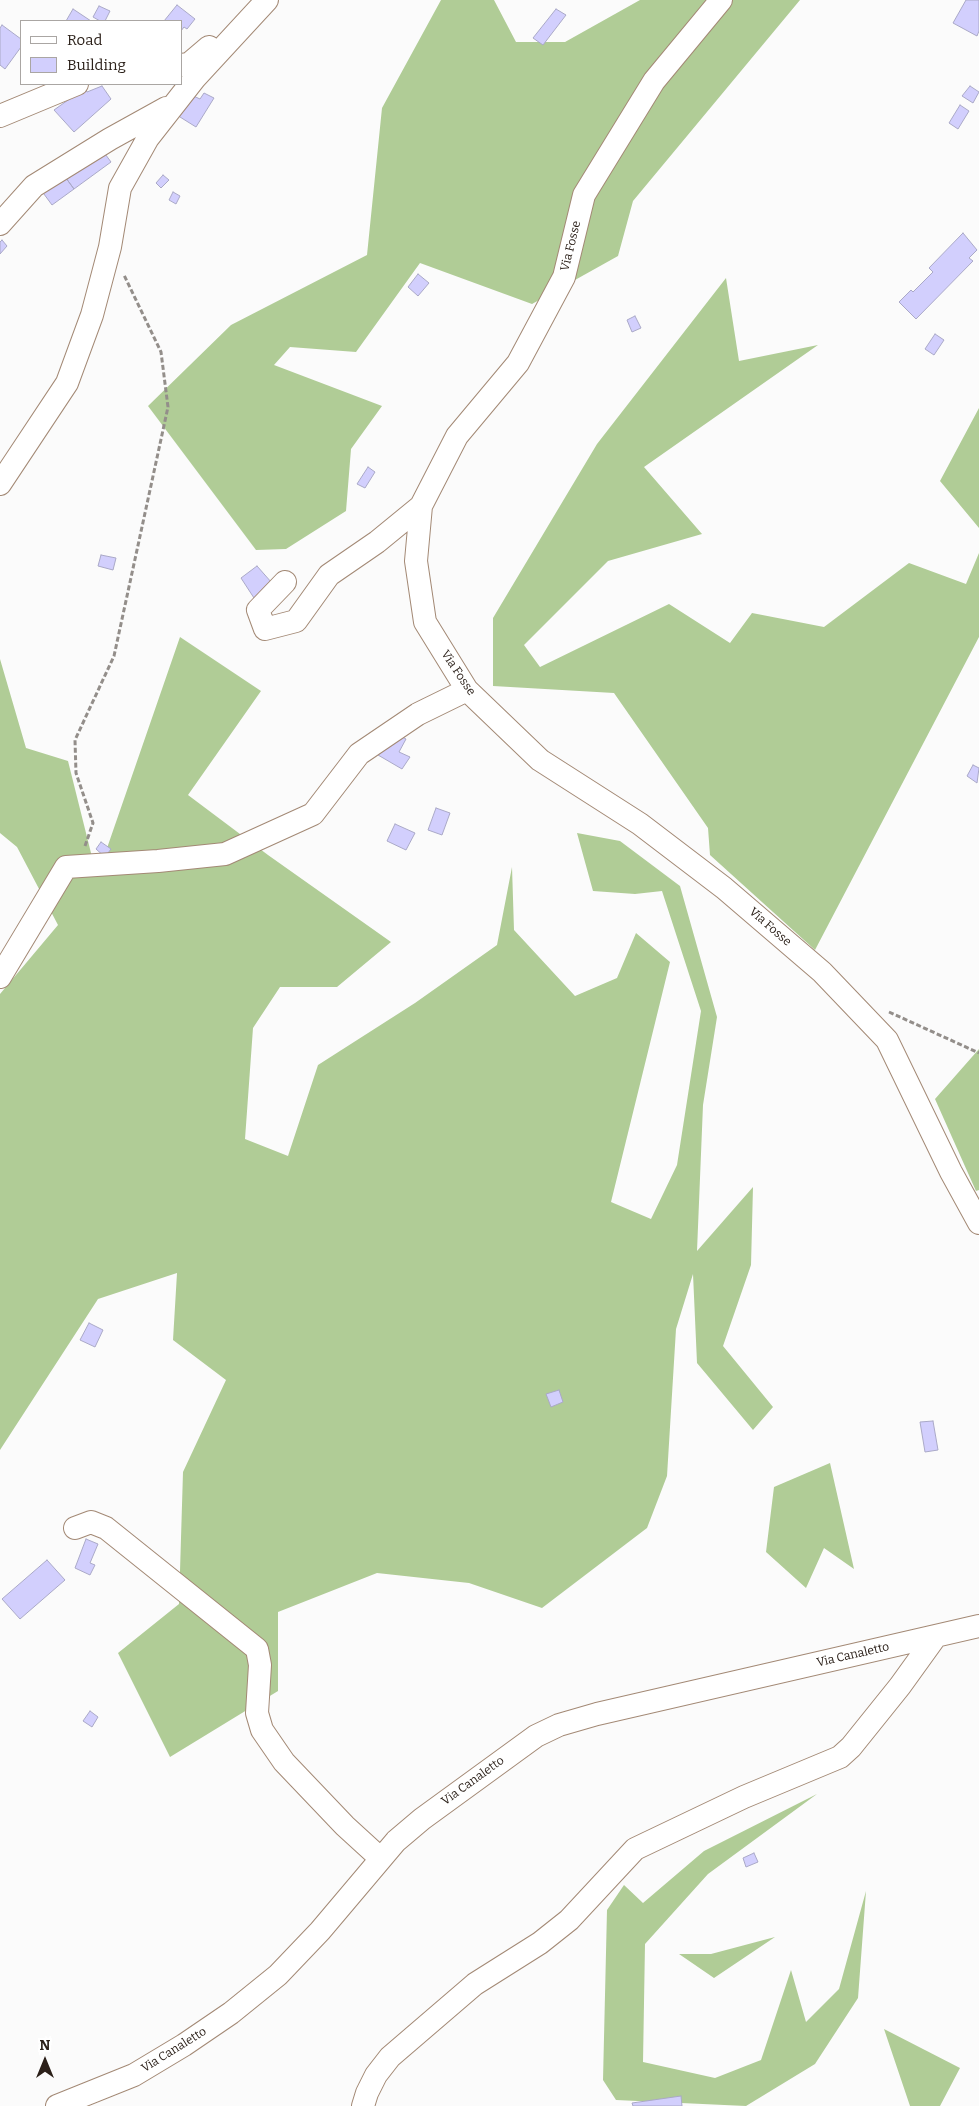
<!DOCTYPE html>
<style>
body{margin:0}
#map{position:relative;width:979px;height:2106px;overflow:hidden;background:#fbfbfb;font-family:Bitter,serif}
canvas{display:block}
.legend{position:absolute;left:20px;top:20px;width:162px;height:65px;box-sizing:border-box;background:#fff;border:1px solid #aaa6a3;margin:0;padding:6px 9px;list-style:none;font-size:15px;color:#2b2019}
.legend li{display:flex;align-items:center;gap:10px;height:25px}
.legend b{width:25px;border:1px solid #aaa6a3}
.north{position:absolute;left:20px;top:2036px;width:50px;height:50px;-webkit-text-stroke:4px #fff;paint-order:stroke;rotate:0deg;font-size:14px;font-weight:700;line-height:20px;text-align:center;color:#2b2019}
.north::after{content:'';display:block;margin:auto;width:18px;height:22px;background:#2b2019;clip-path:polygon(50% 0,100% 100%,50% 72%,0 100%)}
</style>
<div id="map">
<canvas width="979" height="2106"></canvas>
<ul class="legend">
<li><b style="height:6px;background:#fff"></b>Road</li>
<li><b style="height:14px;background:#d2cffd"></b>Building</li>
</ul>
<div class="north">N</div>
</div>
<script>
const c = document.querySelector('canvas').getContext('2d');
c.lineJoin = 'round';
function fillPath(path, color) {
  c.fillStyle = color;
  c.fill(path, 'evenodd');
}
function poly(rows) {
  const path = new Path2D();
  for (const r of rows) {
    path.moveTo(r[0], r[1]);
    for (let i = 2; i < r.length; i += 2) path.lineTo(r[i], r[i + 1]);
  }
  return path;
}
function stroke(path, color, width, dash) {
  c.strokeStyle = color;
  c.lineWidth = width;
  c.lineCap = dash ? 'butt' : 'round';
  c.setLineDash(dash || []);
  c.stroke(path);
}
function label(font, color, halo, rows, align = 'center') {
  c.font = font + ' Bitter,serif';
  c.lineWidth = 5;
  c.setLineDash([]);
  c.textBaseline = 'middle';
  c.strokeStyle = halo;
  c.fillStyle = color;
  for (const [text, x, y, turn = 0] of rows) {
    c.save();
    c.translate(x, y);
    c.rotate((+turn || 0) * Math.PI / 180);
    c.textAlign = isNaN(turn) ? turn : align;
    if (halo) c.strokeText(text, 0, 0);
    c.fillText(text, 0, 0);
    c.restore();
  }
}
fillPath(poly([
 [441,0,494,0,516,42,565,42,640,0,800,0,633,201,618,256,532,304,420,263,356,352,290,347,274,365,382,406,351,449,346,511,286,549,256,550,148,406,231,325,367,255,382,108],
 [726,278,739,361,818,345,644,467,702,534,608,561,524,645,540,667,669,604,730,643,752,613,824,627,909,563,966,584,979,553,979,637,815,950,710,855,708,828,614,693,493,686,493,618,597,444],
 [979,408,979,528,940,481],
 [180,637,261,691,188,795,268,855,391,942,337,987,280,987,253,1028,245,1139,288,1156,318,1065,415,1003,497,945,512,867,514,930,575,996,617,978,636,933,670,962,611,1202,651,1219,677,1165,701,1011,662,891,635,894,593,891,577,833,620,841,680,886,717,1017,703,1105,697,1251,753,1187,751,1265,723,1346,773,1407,753,1430,697,1363,693,1274,676,1329,667,1476,647,1528,542,1608,469,1583,377,1573,278,1612,278,1691,170,1757,118,1653,179,1604,183,1472,226,1380,173,1340,177,1273,98,1299,0,1450,0,994,58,925,17,847,0,833,0,659,26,748,68,761,97,877],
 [979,1049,979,1190,976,1191,935,1099],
 [830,1463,854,1569,824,1548,806,1588,766,1552,774,1487],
 [817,1794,708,1874,645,1944,643,2062,715,2078,761,2060,791,1970,806,2022,839,1989,866,1891,858,1998,815,2064,746,2106,616,2100,603,2080,607,1910,624,1885,643,1903,704,1851],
 [775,1937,714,1978,679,1954,711,1954],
 [884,2029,960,2068,940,2106,910,2106]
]), '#b0cc96');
const building = poly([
 [966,0,979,0,979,31,977,36,953,23,966,0],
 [177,5,195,19,187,29,184,27,181,31,181,21,164,21,177,5],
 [99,6,110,11,105,21,100,21,93,17,99,6],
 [73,9,91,21,66,21,73,9],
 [556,9,566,15,543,45,533,38,556,9],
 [2,25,21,39,21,47,5,69,0,65,0,28,2,25],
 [102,86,111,99,74,132,54,110,85,88,87,92,102,86],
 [970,86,979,92,973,103,962,96,970,86],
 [187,93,200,99,204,93,214,98,196,127,172,112,187,93],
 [960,105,969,111,958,129,949,123,960,105],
 [100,147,111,162,74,189,63,174,100,147],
 [63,174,74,189,52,205,41,190,63,174],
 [163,175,169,180,161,188,156,183,163,175],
 [173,192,180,196,176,204,169,200,173,192],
 [963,233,977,250,969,258,973,261,916,319,899,302,911,290,913,292,933,272,929,268,963,233],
 [2,240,7,246,0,254,0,242,2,240],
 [418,274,429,283,418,296,408,287,418,274],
 [635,316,641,328,632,332,627,320,635,316],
 [935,334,944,340,934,355,925,349,935,334],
 [368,467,375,472,365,488,357,484,368,467],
 [101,555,116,558,113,570,98,566,101,555],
 [257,566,272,583,254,598,241,578,257,566],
 [395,733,406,739,399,752,410,757,402,769,378,755,395,733],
 [973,765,979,768,977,783,967,776,973,765],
 [436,808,450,813,442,835,428,830,436,808],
 [395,824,415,833,406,850,387,841,395,824],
 [101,842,111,849,105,857,96,849,101,842],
 [89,1323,103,1330,95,1347,80,1340,89,1323],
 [559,1390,563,1402,551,1407,546,1394,559,1390],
 [933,1421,938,1450,925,1452,920,1422,933,1421],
 [86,1539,98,1544,90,1563,95,1565,90,1575,75,1568,86,1539],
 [47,1560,65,1580,20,1619,2,1599,47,1560],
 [90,1711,98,1717,92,1727,83,1721,90,1711],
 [754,1853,758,1862,746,1867,743,1858,754,1853],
 [681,2096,682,2106,633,2106,632,2103,681,2096]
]);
fillPath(building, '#d2cffd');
stroke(building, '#aaa9c7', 1);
const minor = poly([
 [721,0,654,81,584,195,564,277,518,363,457,436,421,506,416,561,425,622,467,690,540,760,640,824,724,888,822,972,887,1040,951,1172,979,1223],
 [181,65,189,64,209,47],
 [0,116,77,84],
 [0,224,34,186,110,139,166,108],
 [0,484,67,383,92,315,110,247,120,188,148,138,195,78,267,0],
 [285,582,258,610,265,629,296,621,329,575,377,542,421,506],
 [0,977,66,867,158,861,225,854,313,814,359,754,418,714,467,690],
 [75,1528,91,1522,106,1528,257,1649,260,1665,257,1713,262,1730,284,1762,345,1826,380,1858],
 [57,2106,134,2075,184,2045,231,2013,278,1975,320,1931,396,1841,422,1819,536,1736,559,1725,597,1714,979,1626],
 [363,2106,367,2093,376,2075,390,2057,475,1984,540,1943,569,1920,635,1849,744,1797,840,1757,851,1747,900,1686,936,1636]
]);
stroke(minor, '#a38975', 24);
stroke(poly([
 [85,846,93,823,76,773,75,740,114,656,168,407,161,352,124,275],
 [889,1012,979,1053]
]), '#938e8a', 3, [5, 2.5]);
stroke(minor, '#fff', 22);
label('12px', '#2b2019', '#fff', [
 ["Via Fosse",571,246,-76],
 ["Via Fosse",458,673,56],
 ["Via Fosse",770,927,41],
 ["Via Canaletto",853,1655,-13],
 ["Via Canaletto",473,1781,-36],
 ["Via Canaletto",174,2050,-32]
]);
</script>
